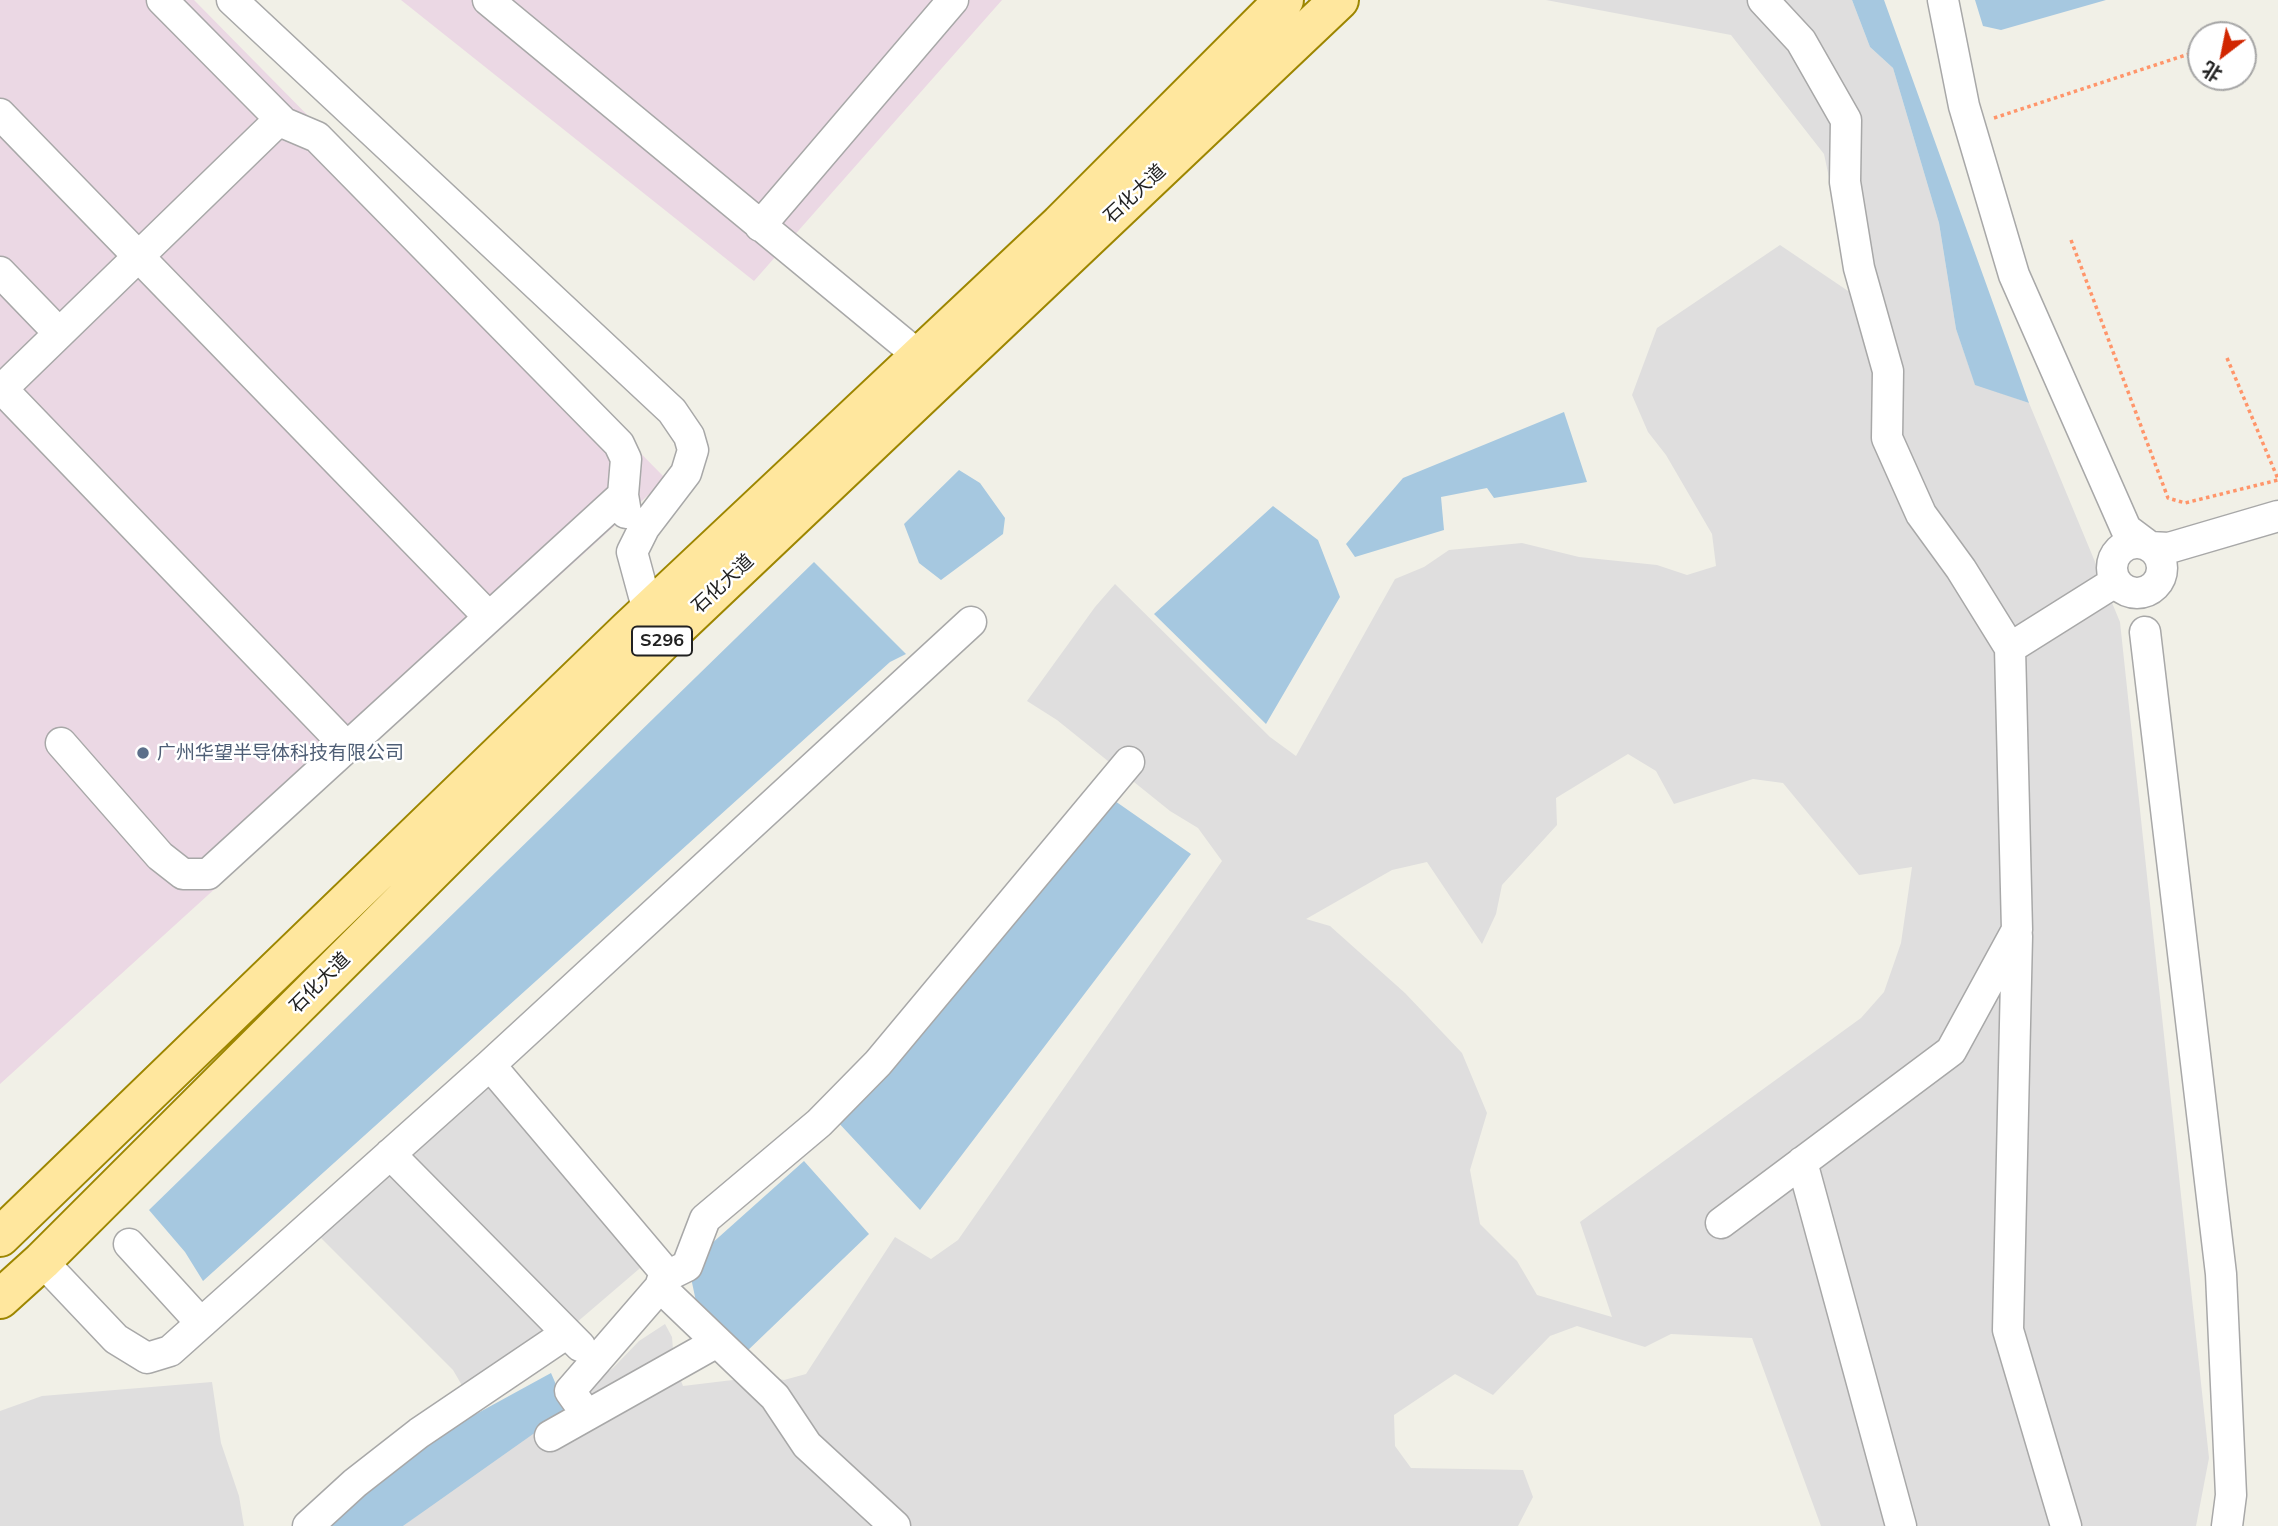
<!DOCTYPE html>
<meta charset="utf-8">
<style>
body{margin:0}
#map{position:relative;width:2278px;height:1526px;overflow:hidden;background:#f1f0e7;font-family:Mulish,"Noto Sans SC",sans-serif}
canvas{display:block}
.north{position:absolute;left:2187px;top:21px;width:70px;height:70px;box-sizing:border-box;background:#fff;border:2px solid #a6a6a6;border-radius:50%;rotate:212deg;font-size:19px;font-weight:700;line-height:28px;text-align:center;color:#212121}
.north::after{content:'';display:block;margin:auto;width:24px;height:32px;background:#d12600;clip-path:polygon(50% 0,100% 100%,50% 72%,0 100%)}
</style>
<div id="map">
<canvas width="2278" height="1526"></canvas>
<div class="north">北</div>
</div>
<script>
const c = document.querySelector('canvas').getContext('2d');
c.lineJoin = 'round';
function fillPath(path, color) {
  c.fillStyle = color;
  c.fill(path, 'evenodd');
}
function poly(rows) {
  const path = new Path2D();
  for (const r of rows) {
    if (r.length === 3) {
      path.moveTo(r[0] + r[2], r[1]);
      path.arc(r[0], r[1], r[2], 0, 2 * Math.PI);
      continue;
    }
    path.moveTo(r[0], r[1]);
    for (let i = 2; i < r.length; i += 2) path.lineTo(r[i], r[i + 1]);
  }
  return path;
}
function stroke(path, color, width, dash) {
  c.strokeStyle = color;
  c.lineWidth = width;
  c.lineCap = dash ? 'butt' : 'round';
  c.setLineDash(dash || []);
  c.stroke(path);
}
function label(font, color, halo, rows, align = 'center') {
  c.font = font + ' Mulish,"Noto Sans SC",sans-serif';
  c.lineWidth = 5;
  c.setLineDash([]);
  c.textBaseline = 'middle';
  c.strokeStyle = halo;
  c.fillStyle = color;
  for (const [text, x, y, turn = 0] of rows) {
    c.save();
    c.translate(x, y);
    c.rotate((+turn || 0) * Math.PI / 180);
    c.textAlign = isNaN(turn) ? turn : align;
    if (halo) c.strokeText(text, 0, 0);
    c.fillText(text, 0, 0);
    c.restore();
  }
}
fillPath(poly([
 [1546,0,1852,0,1870,47,1893,68,1939,223,1956,329,1975,384,2029,403,2120,622,2209,1458,2196,1526,1821,1526,1752,1338,1671,1334,1645,1347,1577,1326,1550,1336,1493,1395,1455,1374,1394,1415,1395,1446,1411,1468,1523,1470,1533,1497,1518,1526,403,1526,613,1368,639,1341,665,1324,672,1337,674,1362,683,1386,766,1376,784,1380,806,1374,895,1237,931,1259,958,1240,1222,861,1198,828,1170,811,1057,720,1027,701,1095,607,1115,584,1270,737,1296,756,1395,579,1424,567,1449,550,1522,543,1579,557,1657,565,1687,575,1716,566,1712,534,1666,455,1648,432,1632,395,1657,328,1780,245,1854,295,1824,154,1731,35],
 [1628,754,1656,771,1674,804,1753,779,1783,783,1859,875,1912,867,1901,943,1884,992,1861,1018,1580,1222,1612,1317,1537,1295,1517,1261,1480,1224,1470,1170,1487,1113,1462,1053,1405,993,1330,926,1306,919,1392,870,1427,862,1482,944,1496,914,1502,885,1557,825,1556,798],
 [467,1066,481,1067,646,1263,485,1401,474,1406,453,1370,320,1237,442,1111,452,1083],
 [212,1382,221,1443,239,1496,244,1526,0,1526,0,1411,42,1396]
]), '#dfdede');
fillPath(poly([
 [0,0,194,0,666,479,0,1084],
 [401,0,1002,0,754,281]
]), '#ebd8e4');
fillPath(poly([
 [1852,0,1884,0,2029,403,1975,385,1956,329,1939,223,1893,68,1870,47],
 [1975,0,2106,0,2001,30,1983,26],
 [1564,412,1587,482,1494,498,1487,488,1441,497,1444,530,1355,557,1346,544,1403,478],
 [959,470,980,483,1005,518,1003,534,941,580,919,563,904,524],
 [1273,506,1318,540,1340,597,1266,724,1154,614],
 [814,562,906,654,890,662,203,1281,185,1252,149,1210],
 [1115,801,1191,854,920,1210,835,1119],
 [804,1161,869,1234,744,1354,698,1311,690,1273,710,1245],
 [551,1373,567,1410,403,1526,312,1526,392,1460]
]), '#a6c8e0');
const minor = poly([
 [162,0,284,123,317,137,619,444,626,459,623,495,626,513],
 [232,0,672,411,689,436,693,450,686,473,644,528,632,552,648,611,659,624],
 [488,0,919,356],
 [1763,0,1801,41,1846,120,1845,182,1859,268,1888,371,1887,438,1921,514,1961,569,2010,648,2115,582],
 [1943,0,1964,106,2014,275,2126,529,2150,547,2169,548,2278,516],
 [0,114,489,617],
 [760,226,953,0],
 [0,272,59,333],
 [2,389,347,747],
 [0,391,280,119],
 [2137,568,25],
 [2145,632,2221,1274,2231,1495,2227,1526],
 [61,743,160,856,183,874,208,874,623,495],
 [2017,936,2008,1330,2066,1526],
 [490,1065,665,1272,660,1287,570,1391,587,1415],
 [390,1154,580,1346],
 [1802,1162,1901,1526],
 [1721,1223,1951,1051,2017,930,2010,648],
 [129,1244,201,1323],
 [42,1261,116,1339,147,1358,170,1351,490,1065,971,622],
 [665,1272,671,1274,687,1266,705,1219,819,1123,878,1063,1129,762],
 [660,1287,775,1397,807,1445,895,1526],
 [550,1436,717,1342],
 [308,1526,355,1483,419,1433,567,1333]
]);
const major = poly([
 [0,1237,628,630,1060,224,1284,0],
 [0,1299,42,1261,669,635,1339,0]
]);
stroke(minor, '#a8a8a8', 33);
stroke(major, '#9d8600', 42);
stroke(poly([
 [1994,118,2201,50],
 [2071,240,2168,498,2185,503,2278,480],
 [2227,358,2278,479]
]), '#ff956a', 3.5, [3.5, 3.5]);
stroke(minor, '#fff', 30);
stroke(major, '#ffe79e', 38);
for (const [x, y, r, color] of [
 [143,753,7,"#5c6f8a"]
]) {
  const dot = new Path2D();
  dot.arc(x, y, r, 0, 2 * Math.PI);
  c.fillStyle = color;
  c.fill(dot);
  stroke(dot, '#fff', 2.5);
}
for (const [x, y, w] of [
 [662,641,60]
]) {
  const box = new Path2D();
  box.roundRect(x - w / 2, y - 14.5, w, 29, 5);
  c.fillStyle = '#fff';
  c.fill(box);
  stroke(box, '#212121', 2);
}
label('bold 18px', '#212121', null, [
 ["S296",662,641]
]);
label('19px', '#212121', '#fff', [
 ["石化大道",1135,194,-43],
 ["石化大道",723,584,-43],
 ["石化大道",320,983,-45]
]);
label('19px', '#4e5e75', '#fff', [
 ["广州华望半导体科技有限公司",157,753]
], 'left');
</script>
